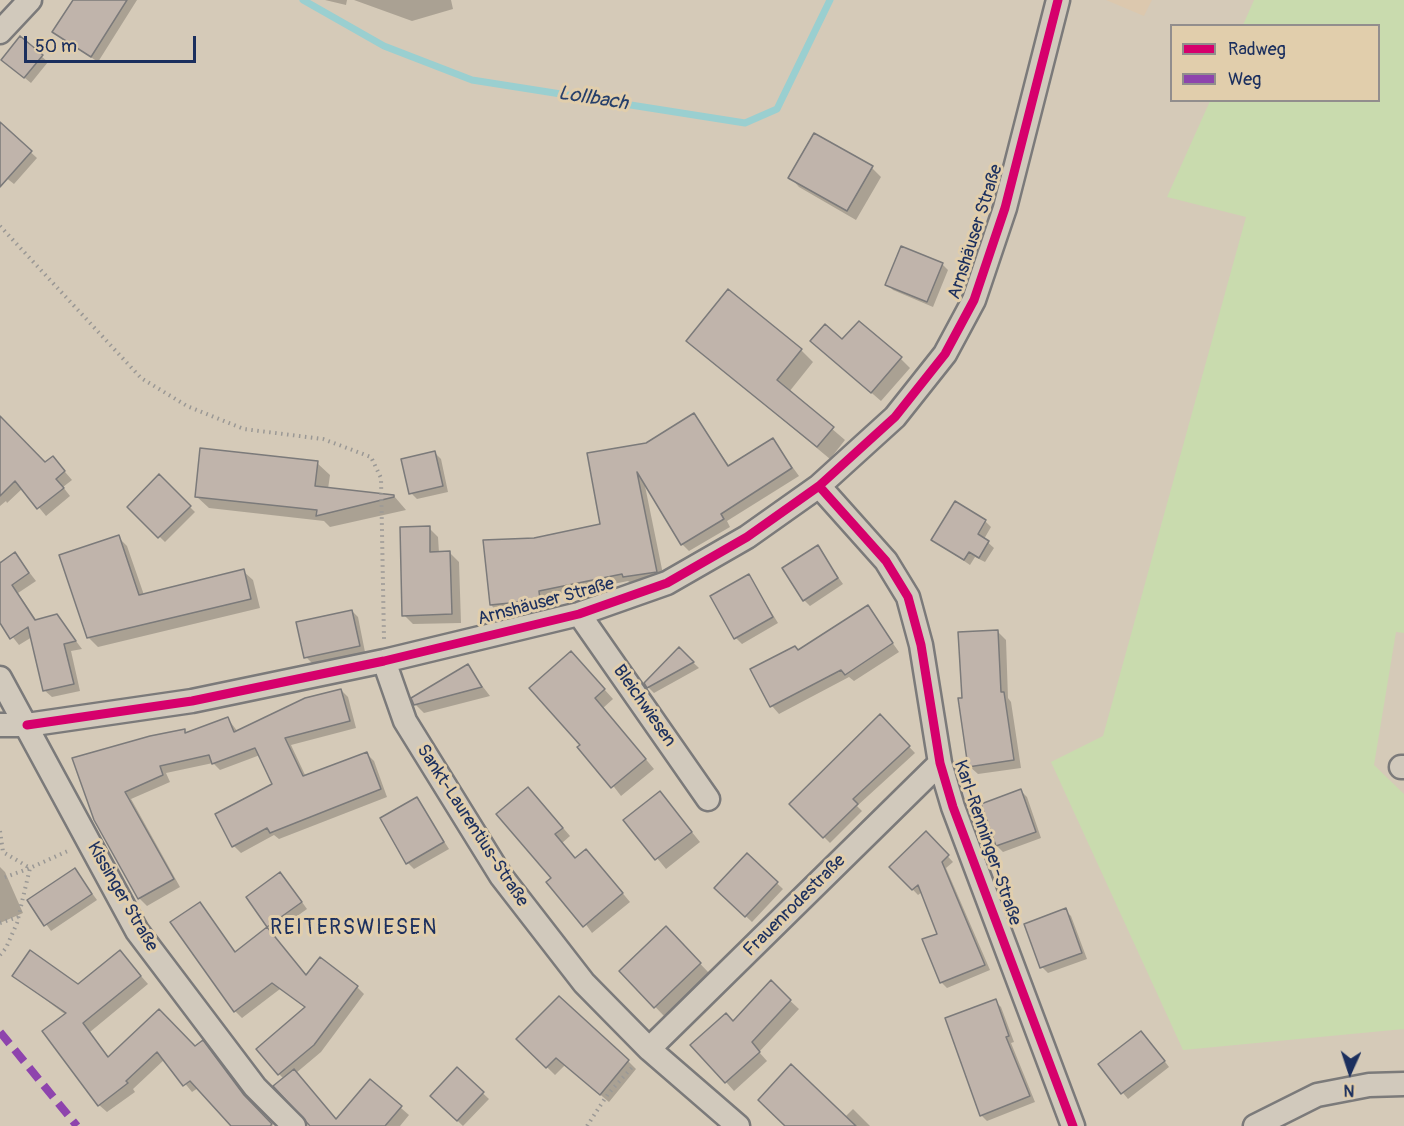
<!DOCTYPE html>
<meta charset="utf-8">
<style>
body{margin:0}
#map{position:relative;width:1404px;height:1126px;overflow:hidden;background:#d5cab8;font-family:Pangolin,sans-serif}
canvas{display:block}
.legend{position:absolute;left:1170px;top:24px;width:210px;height:78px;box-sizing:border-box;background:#e1ceac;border:2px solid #928e8d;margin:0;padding:8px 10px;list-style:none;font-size:18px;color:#1b2f5e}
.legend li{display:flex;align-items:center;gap:12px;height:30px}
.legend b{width:30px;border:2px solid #928e8d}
.north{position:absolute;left:1320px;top:1042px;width:60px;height:60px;-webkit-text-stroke:4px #e1ceac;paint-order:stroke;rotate:183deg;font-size:16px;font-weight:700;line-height:24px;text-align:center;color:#1b2f5e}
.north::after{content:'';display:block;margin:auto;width:21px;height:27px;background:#1b2f5e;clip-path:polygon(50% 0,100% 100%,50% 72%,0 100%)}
.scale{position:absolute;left:24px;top:36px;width:172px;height:27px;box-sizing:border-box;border:3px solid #1b2f5e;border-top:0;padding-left:8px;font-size:18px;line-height:21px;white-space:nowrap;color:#1b2f5e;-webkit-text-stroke:4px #e1ceac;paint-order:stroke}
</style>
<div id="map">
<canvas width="1404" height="1126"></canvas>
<ul class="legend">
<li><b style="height:8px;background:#d6006c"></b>Radweg</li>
<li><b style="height:8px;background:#8e44ad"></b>Weg</li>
</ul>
<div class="north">N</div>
<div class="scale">50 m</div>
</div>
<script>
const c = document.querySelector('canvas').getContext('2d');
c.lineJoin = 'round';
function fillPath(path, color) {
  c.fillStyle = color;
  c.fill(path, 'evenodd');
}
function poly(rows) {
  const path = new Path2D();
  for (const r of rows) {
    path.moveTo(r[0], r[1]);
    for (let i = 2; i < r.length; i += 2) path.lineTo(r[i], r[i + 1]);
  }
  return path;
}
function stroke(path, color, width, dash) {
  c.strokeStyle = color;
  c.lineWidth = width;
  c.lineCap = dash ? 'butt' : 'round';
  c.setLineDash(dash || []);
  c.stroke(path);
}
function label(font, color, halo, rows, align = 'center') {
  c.font = font + ' Pangolin,sans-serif';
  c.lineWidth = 6;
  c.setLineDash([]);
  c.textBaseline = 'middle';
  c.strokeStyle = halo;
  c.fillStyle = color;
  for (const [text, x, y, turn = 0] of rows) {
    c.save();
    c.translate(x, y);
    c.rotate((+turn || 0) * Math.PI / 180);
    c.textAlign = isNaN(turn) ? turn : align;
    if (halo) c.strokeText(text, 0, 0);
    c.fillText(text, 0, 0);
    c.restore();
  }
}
fillPath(poly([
 [1106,0,1152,0,1144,16]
]), '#dcc8ae');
fillPath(poly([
 [1254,0,1404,0,1404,633,1396,632,1374,765,1404,794,1404,1029,1183,1050,1051,762,1103,736,1246,217,1167,197,1210,101,1378,100,1378,26,1243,25]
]), '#c9dbae');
fillPath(poly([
 [75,0,137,0,98,62,54,32],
 [325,0,347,0,346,5],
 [354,0,451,0,453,9,412,21],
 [20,38,48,62,31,83,9,65],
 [0,124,37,158,14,184,0,173],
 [872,168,881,177,856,220,799,187,790,177],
 [942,264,948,270,933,307,893,290,887,284],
 [688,341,801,350,813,362,789,392,845,440,830,459],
 [822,350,901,359,910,368,881,401],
 [694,415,730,467,773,440,799,476,727,521,730,527,689,551,682,544,644,481,664,579,632,584,628,581,545,598,546,607,498,612,491,605,534,539,602,525,647,444],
 [0,429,45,464,53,458,72,480,63,487,70,496,46,516,23,488,7,503,6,501,0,506],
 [435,453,441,459,448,492,417,499,411,493],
 [317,463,330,475,328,489,394,496,406,510,330,527,324,521,209,508,196,496],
 [159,477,195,512,165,542,129,507],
 [985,521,991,527,984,539,994,548,985,562,975,557,970,565,933,540],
 [429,528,438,537,439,553,450,553,459,562,461,623,413,624,404,615],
 [118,537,127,546,144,595,243,571,253,580,260,608,98,647,89,638],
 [817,547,843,584,810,606,804,600],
 [15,554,36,581,18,593,37,621,57,616,82,649,71,651,80,691,52,697,44,690,32,637,19,645,0,621,0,561,2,563],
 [749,576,778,623,742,644,736,638],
 [867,607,899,652,854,681,849,677,779,714,772,706,752,670,799,651],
 [352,611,358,617,365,652,312,663,306,657],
 [998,632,1006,640,1008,698,1011,702,1021,768,978,774,969,766,963,699],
 [679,649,699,668,654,693,648,687],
 [580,662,613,699,603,708,654,769,621,796,582,745],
 [467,666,490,696,424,713,415,704],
 [341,690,348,697,356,728,291,745,306,777,367,754,374,761,387,797,279,839,274,835,241,853,234,846,217,814,274,785,260,755,220,770,213,763,166,773,170,782,131,799,180,887,147,906,139,898,95,820,184,731,187,734,228,719,238,732],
 [880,716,915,753,857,806,862,811,830,843,791,804],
 [1021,791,1027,797,1041,838,1003,852,997,846,983,805],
 [660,793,700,842,666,869,626,820],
 [536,796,570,836,562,843,575,859,594,859,630,902,592,933,553,878],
 [417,799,449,849,414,869,408,863],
 [926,833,953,862,946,868,990,970,947,988,941,982,939,934,922,892,918,895,891,867],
 [747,855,783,889,752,922,716,888],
 [0,867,5,872,23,913,0,923],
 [75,870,97,900,51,931,29,900],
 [286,880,307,909,272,934,307,977,357,987,364,994,321,1052,296,1073,284,1079,279,1074,306,1008,280,989,242,1018,235,1011,200,904,236,953,269,928,248,897],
 [1065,910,1071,916,1087,959,1048,973,1042,967],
 [666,928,709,973,664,1016,621,971],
 [127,960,148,984,90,1032,109,1058,159,1011,195,1048,210,1050,252,1105,273,1126,232,1126,198,1088,192,1092,165,1059,133,1089,135,1092,107,1112,99,1105,66,1015,14,976,78,985],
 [771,983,799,1009,759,1052,767,1061,734,1091,726,1082,733,1023],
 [995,1001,1001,1007,1014,1042,1011,1043,1035,1102,987,1121,981,1115],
 [1147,1038,1169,1067,1128,1099,1100,1065],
 [518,1039,628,1061,636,1069,609,1102,565,1065,555,1075],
 [457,1069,489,1099,463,1126,432,1096],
 [370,1081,409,1115,400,1126,332,1126],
 [853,1109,870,1126,787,1126,845,1117]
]), '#0003');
stroke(poly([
 [303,0,384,46,472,80,745,123,777,109,830,0]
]), '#9acfd0', 7);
const building = poly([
 [73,0,127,0,91,57,52,32,73,0],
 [20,36,43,55,24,78,1,60,20,36],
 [0,122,32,151,0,187,0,122],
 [814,133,873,166,847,211,788,178,814,133],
 [901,246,943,263,927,302,885,285,901,246],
 [728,289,802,349,777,380,834,427,817,447,686,341,728,289],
 [859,321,902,357,871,393,810,341,825,324,842,339,859,321],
 [694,413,728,466,773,438,792,468,721,514,724,519,681,545,637,472,657,572,623,577,622,574,539,591,540,600,490,605,483,540,534,538,600,524,587,453,646,443,694,413],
 [0,416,45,462,53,456,65,471,56,479,64,488,37,509,15,481,0,496,0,416],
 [200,448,318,461,315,486,394,495,394,497,316,516,317,510,195,497,200,448],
 [435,451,443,486,409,494,401,459,435,451],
 [159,474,191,506,158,538,127,507,159,474],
 [955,501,986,520,978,534,989,541,979,558,969,552,964,560,931,540,955,501],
 [430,526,430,552,450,551,452,614,402,616,400,527,430,526],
 [119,535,139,595,244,569,251,599,87,638,59,555,119,535],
 [818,545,838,578,803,601,782,568,818,545],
 [15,552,29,573,12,585,35,620,57,614,76,641,64,644,74,684,43,691,28,627,10,639,0,623,0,563,15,552],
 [749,574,773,617,734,639,710,596,749,574],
 [868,605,893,643,845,675,841,670,770,707,750,669,795,646,798,650,868,605],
 [352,610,360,646,304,658,296,622,352,610],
 [998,630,1001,692,1004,692,1014,760,968,767,958,698,962,698,958,632,998,630],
 [679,647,694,662,647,688,644,683,679,647],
 [571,651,605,689,595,698,646,759,611,788,577,747,580,745,529,688,571,651],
 [468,664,482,687,414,705,411,698,468,664],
 [341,689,350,721,285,738,303,776,367,752,381,789,270,833,267,828,232,847,215,814,272,784,255,748,212,764,209,755,160,766,163,775,125,792,174,879,138,899,94,820,72,758,150,736,185,729,185,733,228,717,234,732,305,698,341,689],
 [880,714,910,746,853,799,858,804,823,838,789,804,880,714],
 [528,787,563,828,555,834,575,858,586,849,623,893,583,927,546,882,551,878,496,814,528,787],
 [1021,789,1036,832,996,846,981,804,1021,789],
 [660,791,692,832,655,860,623,820,660,791],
 [417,797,444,842,406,864,380,818,417,797],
 [926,831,949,855,942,862,985,965,940,983,922,939,937,934,918,885,912,890,889,867,926,831],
 [747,853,778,882,745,917,714,888,747,853],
 [75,868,92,894,44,926,27,900,75,868],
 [280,872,302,902,267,927,246,897,280,872],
 [200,902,235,952,267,927,306,975,320,957,358,986,314,1045,278,1075,256,1049,305,1007,272,983,234,1012,170,922,200,902],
 [1066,908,1082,953,1040,968,1024,924,1066,908],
 [666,926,701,963,654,1008,619,971,666,926],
 [30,950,78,984,120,950,141,976,83,1023,108,1057,159,1009,195,1046,203,1040,244,1095,272,1124,270,1126,231,1126,190,1081,183,1086,157,1052,126,1081,128,1083,98,1106,42,1031,66,1013,12,976,30,950],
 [771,980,791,1000,752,1042,760,1052,725,1083,690,1045,726,1013,733,1021,771,980],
 [559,996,629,1060,600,1095,556,1058,546,1068,516,1039,559,996],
 [996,999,1009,1036,1006,1037,1030,1096,980,1116,945,1018,996,999],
 [1141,1031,1165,1061,1121,1094,1098,1064,1141,1031],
 [791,1064,856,1126,785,1126,758,1100,791,1064],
 [457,1067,484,1092,457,1121,430,1096,457,1067],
 [294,1069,336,1119,370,1079,402,1106,385,1126,310,1126,273,1086,294,1069]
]);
fillPath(building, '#c0b4ab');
stroke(building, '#7b7a7a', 1.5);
const minor = poly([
 [0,32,30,0],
 [819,486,886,561,908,597,921,645,940,763,953,807,1073,1126],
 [579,614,708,799],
 [384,661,405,721,501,876,584,983,649,1049,738,1126],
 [0,678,137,931,255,1087,294,1126],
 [0,725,27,725,192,701,384,661,579,614,667,583,747,537,819,486,895,417,945,354,974,300,1005,208,1058,0],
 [1401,767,1404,767],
 [649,1049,940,763],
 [1255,1126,1317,1095,1369,1085,1404,1084]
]);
stroke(minor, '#7b7a7a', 27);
stroke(poly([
 [0,226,141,378,187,406,244,429,323,439,371,457,381,478,384,639],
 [0,831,3,852,30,868,3,878],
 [0,923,18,917],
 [0,955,6,948,17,923,30,868,70,850],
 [587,1126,608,1094,634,1065]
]), '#9a9895', 4, [1.5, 4.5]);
stroke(minor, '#d1c9bc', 22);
stroke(poly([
 [0,1032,77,1126]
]), '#8e44ad', 8, [15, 8]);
stroke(poly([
 [819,486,886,561,908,597,921,645,940,763,953,807,1073,1126],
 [27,725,192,701,384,661,579,614,667,583,747,537,819,486,895,417,945,354,974,300,1005,208,1058,0]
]), '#d6006c', 9);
label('18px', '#1b2f5e', '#e1ceac', [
 ["Arnshäuser Straße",976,232,-72],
 ["Arnshäuser Straße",546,602,-15],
 ["Bleichwiesen",644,706,55],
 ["Sankt-Laurentius-Straße",472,826,57],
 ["Karl-Renninger-Straße",987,843,71],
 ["Kissinger Straße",122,897,60],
 ["Frauenrodestraße",795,906,-45]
]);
label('italic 20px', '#253f6a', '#e1ceac', [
 ["Lollbach",593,99,9]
]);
c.letterSpacing = '1.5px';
label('21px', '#1b2f5e', '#e1ceac', [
 ["REITERSWIESEN",354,929]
]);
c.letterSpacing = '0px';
</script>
